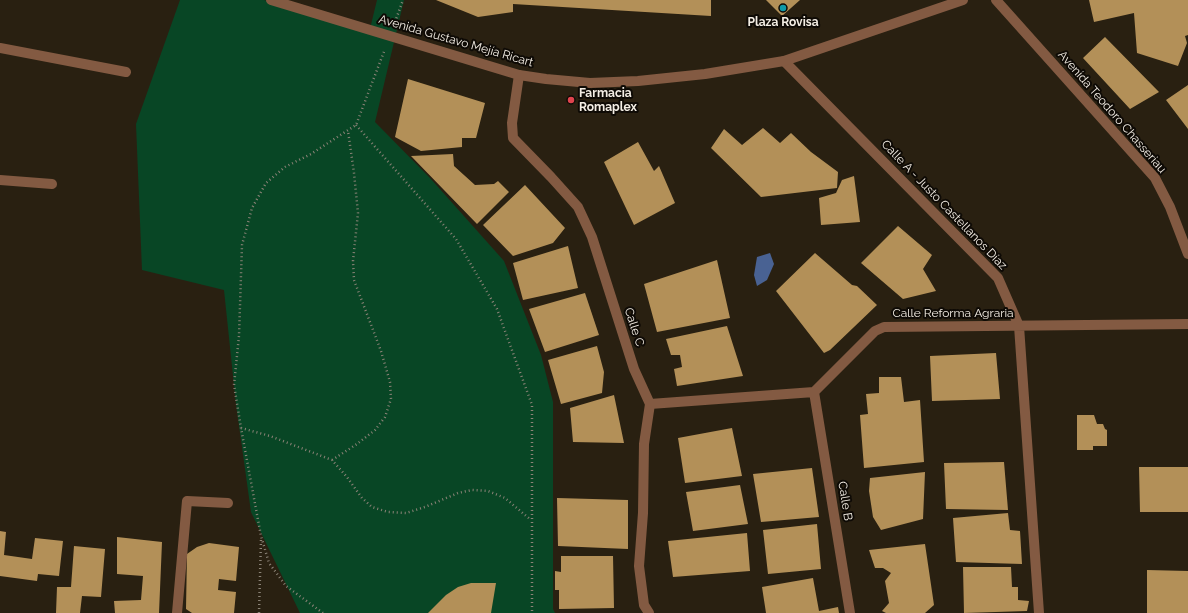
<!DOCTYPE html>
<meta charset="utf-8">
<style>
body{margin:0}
canvas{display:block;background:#292011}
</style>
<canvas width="1188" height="613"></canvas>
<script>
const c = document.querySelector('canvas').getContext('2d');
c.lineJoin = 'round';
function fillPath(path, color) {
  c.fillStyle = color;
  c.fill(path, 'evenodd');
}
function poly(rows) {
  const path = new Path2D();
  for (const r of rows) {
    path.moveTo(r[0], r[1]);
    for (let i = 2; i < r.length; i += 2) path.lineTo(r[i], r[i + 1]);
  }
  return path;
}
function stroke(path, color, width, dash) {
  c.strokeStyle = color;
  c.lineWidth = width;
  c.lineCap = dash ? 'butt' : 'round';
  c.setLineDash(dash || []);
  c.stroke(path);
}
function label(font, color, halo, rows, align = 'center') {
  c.font = font + ' Raleway,sans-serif';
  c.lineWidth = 4;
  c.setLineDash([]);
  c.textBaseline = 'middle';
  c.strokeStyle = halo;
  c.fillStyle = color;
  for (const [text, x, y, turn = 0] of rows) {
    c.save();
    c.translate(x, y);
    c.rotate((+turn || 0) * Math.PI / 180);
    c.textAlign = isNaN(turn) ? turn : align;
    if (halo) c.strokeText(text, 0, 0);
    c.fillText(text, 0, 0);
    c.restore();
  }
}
fillPath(poly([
 [180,0,264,0,369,33,377,0,404,0,375,122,430,178,504,261,541,355,553,402,553,609,555,613,300,613,251,512,236,404,224,290,142,270,136,124]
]), '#084625');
fillPath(poly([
 [770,253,774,264,767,280,757,286,754,275,757,257]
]), '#496293');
fillPath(poly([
 [436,0,711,0,711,16,513,4,513,12,478,17],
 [766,0,800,0,782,16],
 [1089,0,1188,0,1188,35,1185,36,1187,43,1178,66,1137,53,1134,13,1094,22],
 [1105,37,1159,92,1130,109,1083,58],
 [408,79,485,103,476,138,462,138,462,147,421,151,395,137],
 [1188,85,1188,129,1166,100],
 [763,128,780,143,791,133,811,152,838,172,837,188,761,197,711,148,724,129,742,145],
 [638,142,654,171,659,166,675,203,634,225,604,162],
 [453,154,454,166,475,185,494,184,498,181,509,192,477,224,411,156],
 [854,176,860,222,821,225,819,198,836,193,842,180],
 [525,185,565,228,553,243,513,256,483,225],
 [898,226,932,255,923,269,936,291,903,299,861,263],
 [568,246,578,288,523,300,513,263],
 [815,253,852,285,857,286,877,305,830,350,824,353,776,291],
 [717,260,730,318,657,332,644,284],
 [585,293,599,335,545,352,529,309],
 [727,326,743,376,677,386,674,369,682,367,680,355,671,355,666,339],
 [597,346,604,372,602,393,561,404,548,360],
 [996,353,1000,399,932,401,930,356],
 [879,377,901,377,904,402,920,400,924,462,864,468,860,415,868,414,866,394,879,393],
 [614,395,624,443,573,442,570,408],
 [1077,415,1094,415,1097,424,1103,424,1105,429,1107,430,1107,446,1093,446,1093,450,1077,450],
 [732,428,742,476,685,483,678,438],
 [1004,462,1008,510,946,509,944,463],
 [1139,467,1188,467,1188,512,1140,512],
 [812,468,819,517,761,522,753,474],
 [925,472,923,519,881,530,873,517,869,491,870,478],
 [740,485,748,524,693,531,686,492],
 [557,498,628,500,628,549,558,546],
 [1008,513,1010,530,1020,531,1022,564,956,562,953,518],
 [817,524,821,569,768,574,763,530],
 [0,531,6,532,4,555,32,559,35,538,63,541,59,576,38,574,37,581,0,576],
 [747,533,750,571,673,577,668,541],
 [117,537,162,542,159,613,115,613,114,601,141,600,143,576,117,574],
 [209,543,239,547,236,581,219,579,218,590,236,592,234,613,192,613,186,609,187,554,197,547],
 [925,544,934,605,925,613,886,613,882,611,889,603,885,581,891,573,883,568,875,568,869,550],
 [74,546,105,549,101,597,82,596,80,613,56,613,57,587,71,587],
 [561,556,613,556,614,608,559,609,559,590,555,590,555,571,561,572],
 [963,567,1011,567,1012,587,1018,587,1018,600,1029,601,1027,611,964,613],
 [1147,570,1188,571,1188,613,1147,613],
 [813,578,819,611,838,607,839,613,766,613,762,587],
 [471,583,496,583,491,613,428,613,446,595,458,587]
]), '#b39058');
stroke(poly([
 [395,22,403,0],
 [356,125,456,239,497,309,532,405,532,613],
 [241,428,270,436,332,460,347,477,362,498,372,507,388,512,406,513,425,507,458,493,472,490,488,491,505,498,531,520],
 [332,460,357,444,375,430,385,417,391,399,390,382,381,351,354,280,353,261,358,213,354,173,348,131],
 [259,613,261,539],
 [323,613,286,586,269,563,261,536,241,428,234,385,239,336,242,245,252,208,266,183,285,167,311,154,356,125,385,49]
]), '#8b8377', 2.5, [1, 3]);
stroke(poly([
 [0,48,126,72],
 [0,180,52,184],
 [177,613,187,501,228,503]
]), '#835a42', 10);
stroke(poly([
 [784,61,998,278,1019,326,1039,613],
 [519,75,512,123,513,138,551,177,578,207,592,237,634,369,650,404,644,444,643,513,639,566,644,605,649,613],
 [814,392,850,613],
 [650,404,814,392,875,331,884,327,1188,324]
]), '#835a42', 10);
stroke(poly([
 [271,0,519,75,546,79,590,83,638,81,705,74,784,61,963,0],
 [996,0,1155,178,1170,207,1188,254]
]), '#835a42', 10);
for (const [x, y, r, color] of [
 [783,8,4,"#0f9aa8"],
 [571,100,4,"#e0444e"]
]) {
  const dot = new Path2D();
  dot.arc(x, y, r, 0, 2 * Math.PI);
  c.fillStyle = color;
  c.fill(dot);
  stroke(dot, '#0e0a05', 1.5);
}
label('bold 12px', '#f4eee5', '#0e0a05', [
 ["Plaza Rovisa",783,22],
 ["Farmacia",579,93,"left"],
 ["Romaplex",579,107,"left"]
]);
label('12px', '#f4eee5', '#0e0a05', [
 ["Avenida Gustavo Mejía Ricart",456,41,16],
 ["Avenida Teodoro Chasseriau",1112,112,49],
 ["Calle A - Justo Castellanos Díaz",944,205,46],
 ["Calle Reforma Agraria",953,313],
 ["Calle C",634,327,72],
 ["Calle B",845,501,81]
]);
</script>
